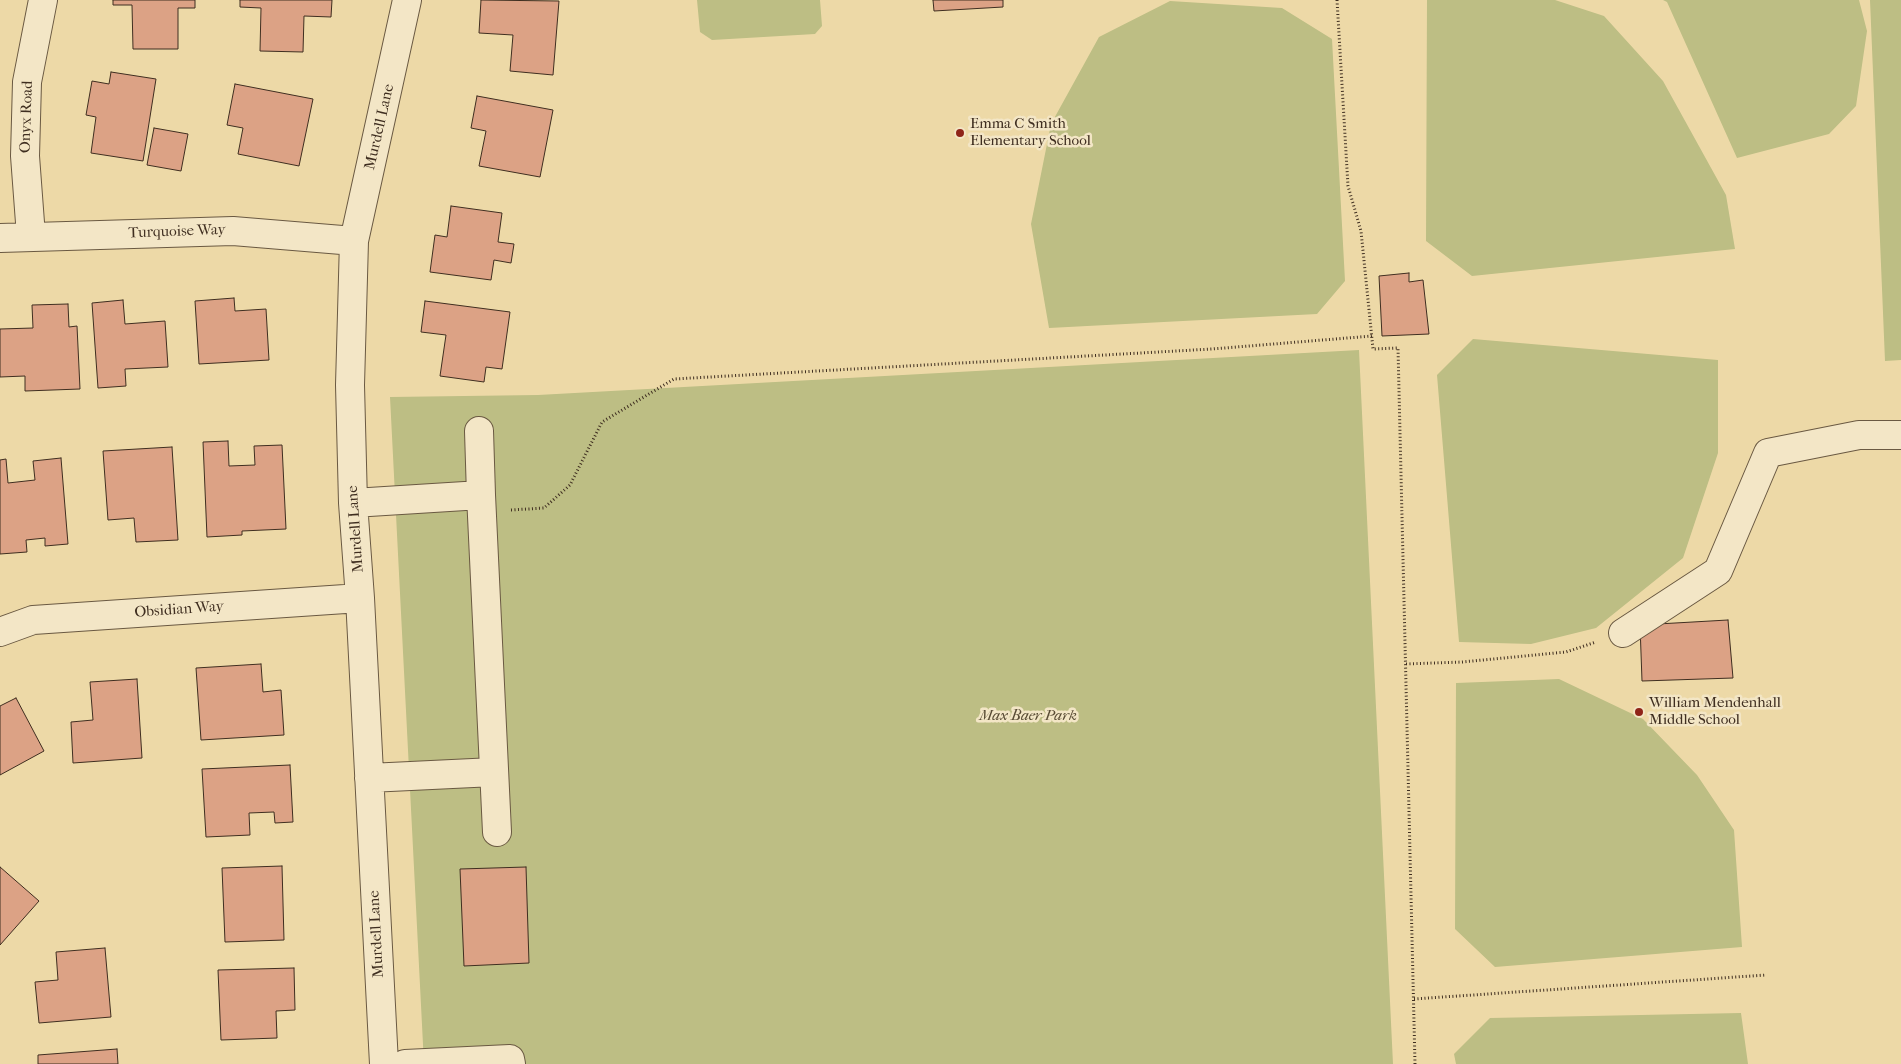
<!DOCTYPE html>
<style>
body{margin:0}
canvas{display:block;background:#edd9a7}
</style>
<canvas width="1901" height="1064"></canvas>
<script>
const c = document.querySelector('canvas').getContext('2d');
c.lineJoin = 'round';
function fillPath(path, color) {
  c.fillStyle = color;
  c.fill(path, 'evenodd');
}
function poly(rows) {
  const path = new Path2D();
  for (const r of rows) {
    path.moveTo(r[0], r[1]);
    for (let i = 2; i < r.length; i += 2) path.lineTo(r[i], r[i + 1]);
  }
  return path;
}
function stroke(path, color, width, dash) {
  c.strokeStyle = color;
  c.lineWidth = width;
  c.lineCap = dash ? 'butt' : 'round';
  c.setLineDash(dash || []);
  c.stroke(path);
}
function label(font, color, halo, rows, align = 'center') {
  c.font = font + ' "IM FELL French Canon",serif';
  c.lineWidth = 5;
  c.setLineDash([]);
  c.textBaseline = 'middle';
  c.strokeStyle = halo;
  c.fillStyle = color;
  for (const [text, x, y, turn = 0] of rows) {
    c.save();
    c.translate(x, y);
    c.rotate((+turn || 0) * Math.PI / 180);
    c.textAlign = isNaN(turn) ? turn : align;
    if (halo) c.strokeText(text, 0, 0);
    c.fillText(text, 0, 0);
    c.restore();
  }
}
fillPath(poly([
 [697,0,820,0,822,26,815,34,712,40,700,32],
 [1427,0,1555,0,1604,16,1663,81,1726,195,1735,249,1472,276,1426,241],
 [1663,0,1859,0,1867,31,1856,106,1829,134,1737,158,1667,2],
 [1870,0,1901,0,1901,360,1885,361],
 [1170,1,1282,8,1332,39,1345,281,1317,314,1049,328,1031,224,1051,124,1099,37],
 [1473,339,1718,360,1718,453,1683,558,1596,628,1531,644,1459,642,1437,375],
 [1359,350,1393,1064,424,1064,390,397,538,395],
 [1559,679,1643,719,1697,775,1734,830,1742,947,1495,967,1455,929,1456,683],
 [1741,1013,1748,1064,1456,1064,1454,1054,1490,1018]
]), '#bdbe84');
const building = poly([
 [113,0,195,0,195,8,178,8,178,49,133,49,132,5,113,5,113,0],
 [240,0,332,0,331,17,304,16,303,52,260,51,261,8,240,7,240,0],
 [481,0,559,1,553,75,510,71,513,35,479,33,481,0],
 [933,0,1003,0,1003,7,934,11,933,0],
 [111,72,156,79,143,161,91,153,96,117,86,115,92,81,109,84,111,72],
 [235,84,313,99,299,166,238,154,243,128,227,125,235,84],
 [477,96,553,110,540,177,479,166,486,131,471,128,477,96],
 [154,128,188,134,181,171,147,165,154,128],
 [451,206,502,213,498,242,514,244,511,263,494,260,491,280,430,272,435,235,447,237,451,206],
 [1409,273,1409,282,1423,280,1429,334,1382,336,1379,276,1409,273],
 [234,298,235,311,266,309,269,360,199,364,195,301,234,298],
 [123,300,125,324,165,321,168,367,125,369,126,386,98,388,92,303,123,300],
 [425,301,510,312,502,369,486,367,484,382,440,376,446,335,421,332,425,301],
 [68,304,69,327,77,326,80,389,25,391,25,376,0,377,0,329,33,328,32,305,68,304],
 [228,441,229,466,255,465,254,446,282,445,286,529,242,531,242,535,207,537,203,442,228,441],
 [172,447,178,540,136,542,134,518,108,520,103,451,172,447],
 [61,458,68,544,45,546,45,538,26,540,27,552,0,554,0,460,6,459,8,483,35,480,33,461,61,458],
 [1728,620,1733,678,1642,681,1640,625,1728,620],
 [261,664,263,692,281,690,284,735,201,740,196,668,261,664],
 [137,679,142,758,73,763,71,722,93,720,90,682,137,679],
 [16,698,44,751,0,775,0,706,16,698],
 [290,765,293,822,275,823,274,812,249,813,250,835,206,837,202,769,290,765],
 [282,866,284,940,225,942,222,868,282,866],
 [0,867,39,901,0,945,0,867],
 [526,867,529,963,464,966,460,869,526,867],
 [105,948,111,1017,39,1023,35,982,58,980,56,952,105,948],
 [294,968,295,1010,276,1011,277,1038,221,1040,218,970,294,968],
 [117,1049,118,1064,38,1064,38,1055,117,1049]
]);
fillPath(building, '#dca285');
stroke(building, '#3f2e20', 1);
const minor = poly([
 [31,236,25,156,27,82,43,0],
 [0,238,233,231,354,241],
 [479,431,481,495],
 [353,503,481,495,497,832],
 [0,632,33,620,360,598],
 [1623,633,1718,571,1768,453,1859,435,1901,435],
 [369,778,494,772],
 [384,1064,360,598,353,503,350,385,354,241,407,0],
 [405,1064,510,1059,511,1064]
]);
stroke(minor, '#6a5942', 30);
stroke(poly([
 [1337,0,1348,186,1361,231,1373,349,1398,348,1415,1064],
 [511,510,544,508,570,485,602,422,674,379,1212,349,1372,336],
 [1406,664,1462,662,1566,652,1596,642],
 [1414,999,1766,975]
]), '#3f2e20', 3, [1, 2.5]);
stroke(minor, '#f3e6c6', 28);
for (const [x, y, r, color] of [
 [960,133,5,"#8f2418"],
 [1639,712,5,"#8f2418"]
]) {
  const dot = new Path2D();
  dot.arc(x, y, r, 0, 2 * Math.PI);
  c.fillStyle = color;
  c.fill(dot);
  stroke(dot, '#f3e6c6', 2);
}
label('15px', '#3f2e20', '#f3e6c6', [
 ["Onyx Road",27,117,-88],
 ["Murdell Lane",380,127,-77],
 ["Turquoise Way",177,232,-2],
 ["Murdell Lane",356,529,-94],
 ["Obsidian Way",179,610,-4],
 ["Murdell Lane",377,934,-93]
]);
label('15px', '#3f2e20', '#f3e6c6', [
 ["Emma C Smith",970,124],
 ["Elementary School",970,141],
 ["William Mendenhall",1649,703],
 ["Middle School",1649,720]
], 'left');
label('italic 15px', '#584b34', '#f3e6c6', [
 ["Max Baer Park",1028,716]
]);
</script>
